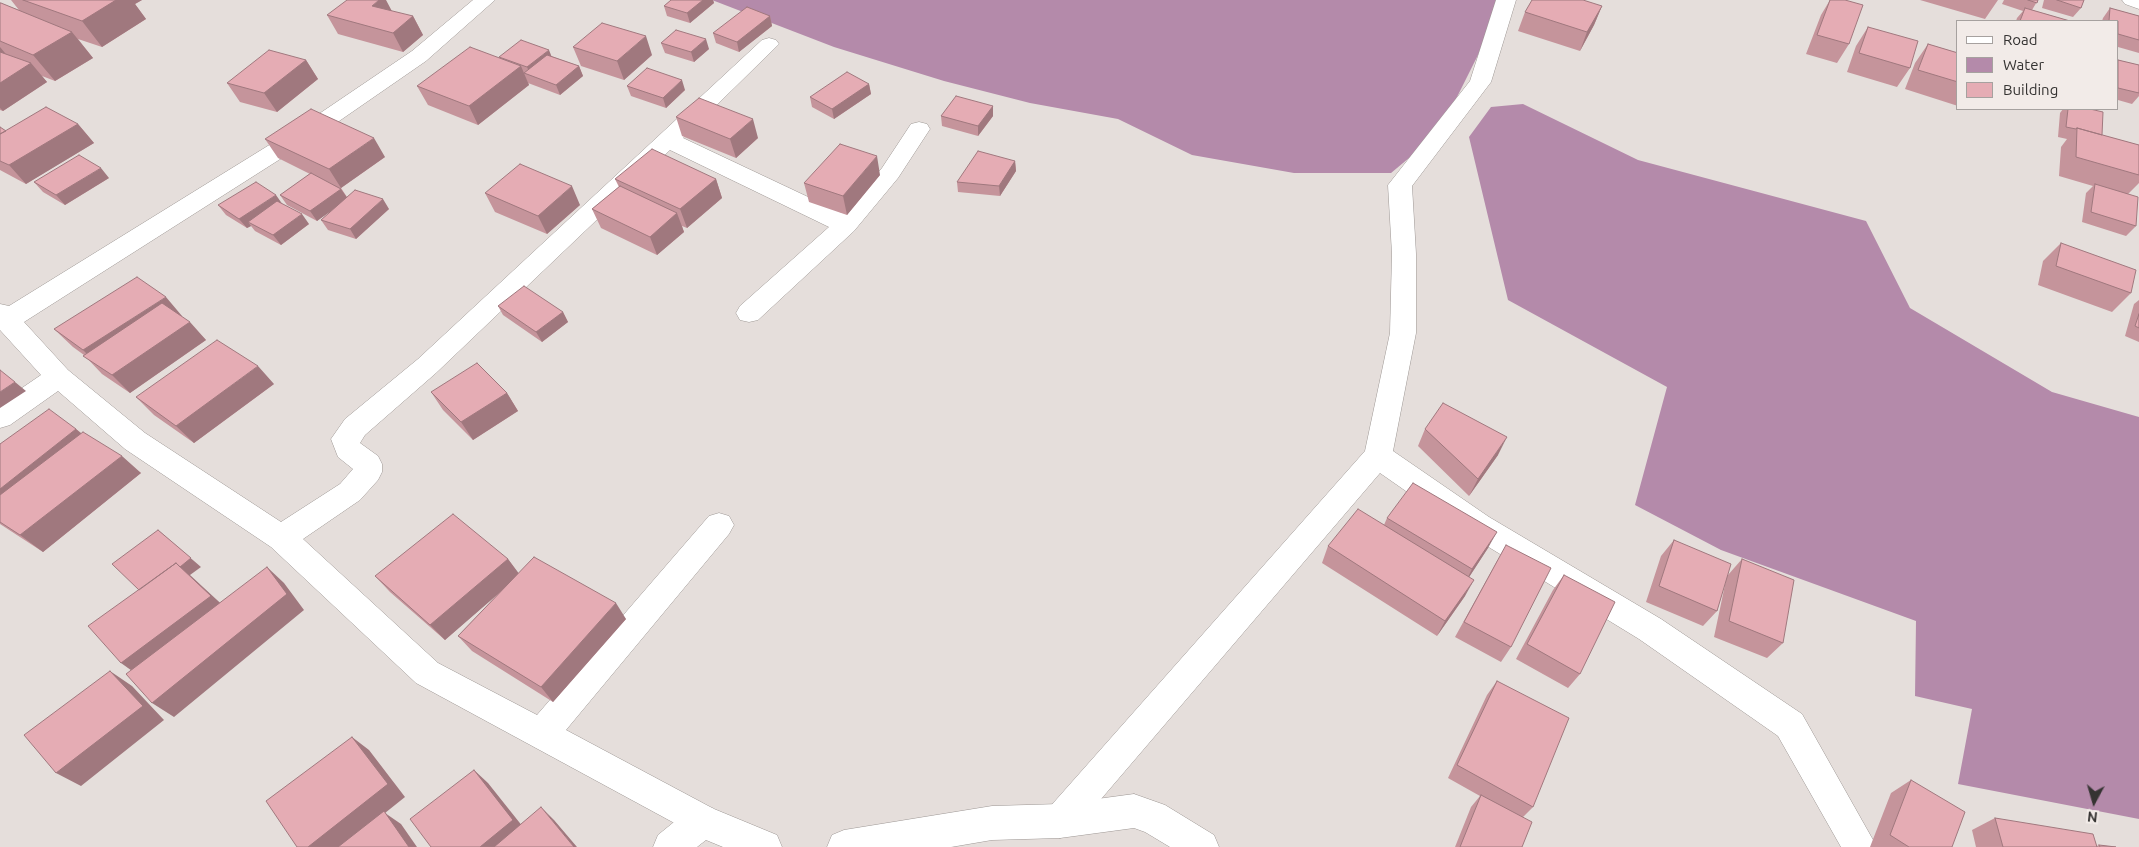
<!DOCTYPE html>
<style>
body{margin:0}
#map{position:relative;width:2139px;height:847px;overflow:hidden;background:#e5dedb;font-family:Ubuntu,sans-serif}
canvas{display:block}
.legend{position:absolute;left:1956px;top:20px;width:162px;height:90px;box-sizing:border-box;background:#f2ebe8;border:1px solid #a6a19f;margin:0;padding:6px 9px;list-style:none;font-size:15px;color:#353332}
.legend li{display:flex;align-items:center;gap:10px;height:25px}
.legend b{width:25px;border:1px solid #a6a19f}
.north{position:absolute;left:2069px;top:777px;width:50px;height:50px;-webkit-text-stroke:4px #f2ebe8;paint-order:stroke;rotate:186deg;font-size:14px;font-weight:700;line-height:20px;text-align:center;color:#353332}
.north::after{content:'';display:block;margin:auto;width:18px;height:22px;background:#353332;clip-path:polygon(50% 0,100% 100%,50% 72%,0 100%)}
</style>
<div id="map">
<canvas width="2139" height="847"></canvas>
<ul class="legend">
<li><b style="height:6px;background:#fff"></b>Road</li>
<li><b style="height:14px;background:#b48aaa"></b>Water</li>
<li><b style="height:14px;background:#e5acb4"></b>Building</li>
</ul>
<div class="north">N</div>
</div>
<script>
const c = document.querySelector('canvas').getContext('2d');
c.lineJoin = 'round';
function fillPath(path, color) {
  c.fillStyle = color;
  c.fill(path, 'evenodd');
}
function poly(rows) {
  const path = new Path2D();
  for (const r of rows) {
    path.moveTo(r[0], r[1]);
    for (let i = 2; i < r.length; i += 2) path.lineTo(r[i], r[i + 1]);
  }
  return path;
}
function stroke(path, color, width, dash) {
  c.strokeStyle = color;
  c.lineWidth = width;
  c.lineCap = dash ? 'butt' : 'round';
  c.setLineDash(dash || []);
  c.stroke(path);
}
fillPath(poly([
 [712,0,1498,0,1495,21,1439,133,1391,173,1294,173,1192,155,1118,119,1030,103,944,81,834,47],
 [1523,104,1638,160,1866,221,1910,308,2052,392,2139,417,2139,819,1958,784,1972,709,1915,696,1916,621,1721,550,1635,505,1667,387,1508,300,1469,137,1491,107]
]), '#b48aaa');
const minor = poly([
 [473,0,495,0,426,61,329,128,24,322,68,370,145,433,281,522,340,484,353,469,338,457,331,439,345,419,418,359,762,40,769,38,776,40,779,44,683,138,842,213,882,168,911,124,919,122,927,124,930,129,898,178,854,231,758,320,749,322,740,320,736,313,740,306,829,227,670,150,436,373,365,435,360,443,378,456,382,464,382,472,378,480,360,500,303,539,438,663,537,715,709,516,719,513,729,516,734,525,729,534,566,730,714,809,719,821,714,833,702,838,416,683,271,547,125,449,58,391,10,425,0,428,0,403,41,375,0,330,0,304,9,306,313,118,412,51,473,0],
 [1496,0,1516,0,1491,82,1412,186,1416,254,1416,333,1393,451,1489,517,1661,619,1802,714,1877,847,1841,847,1778,736,1639,639,1469,535,1380,473,1072,833,1060,838,1048,833,1043,821,1048,809,1365,451,1390,333,1392,254,1388,185,1470,81,1496,0]
]);
const tertiary = poly([
 [2122,0,2139,0,2139,9,2125,4,2122,0],
 [1134,794,1165,805,1214,835,1219,847,1170,847,1145,832,1134,828,1060,838,992,840,951,847,827,847,832,835,844,830,992,806,1060,804,1134,794],
 [702,804,777,835,782,847,723,847,706,840,697,847,653,847,658,835,690,809,702,804]
]);
stroke(minor, '#9d9794', 1);
stroke(tertiary, '#9d9794', 1);
fillPath(minor, '#fff');
fillPath(tertiary, '#fff');
fillPath(poly([
 [11,0,142,0,135,4,146,19,102,47,78,39,93,58,55,81,42,76,47,82,3,111,0,110,0,3,19,10],
 [671,0,713,0,714,3,690,23,667,16,664,6],
 [1830,0,1845,0,1849,44,1837,63,1806,54,1821,15],
 [1920,0,1998,0,1985,19],
 [2004,0,2038,0,2032,10,2070,21,2016,21,2017,18,2023,11,2002,4],
 [2044,0,2084,0,2081,8,2073,17,2042,8],
 [1602,6,1594,25,1580,51,1518,31,1525,12],
 [2110,8,2139,16,2139,53,2118,47,2118,21,2102,21,2103,18],
 [327,15,413,16,423,35,403,52,338,34],
 [770,16,772,26,739,52,716,43,713,33],
 [1868,27,1910,68,1897,87,1847,72,1856,46],
 [661,43,709,49,694,62,665,53],
 [1928,44,1958,53,1958,106,1905,89,1915,63],
 [573,47,652,55,624,80,581,66],
 [551,56,579,66,583,76,560,95,528,83,524,74,529,85,478,125,428,105,417,86,500,58,499,57],
 [306,60,318,79,277,112,240,102,227,83],
 [2118,60,2139,65,2139,96,2132,104,2118,100],
 [869,84,871,94,834,119,812,107,810,97],
 [627,86,685,90,666,108,631,96],
 [993,106,993,116,978,136,942,126,941,116],
 [2063,109,2090,109,2102,135,2139,145,2139,183,2128,194,2136,226,2126,236,2082,222,2086,193,2093,186,2059,176,2061,147,2067,139,2058,137,2060,113],
 [676,117,758,138,736,158,682,136],
 [78,124,94,143,26,184,0,170,0,127,6,131],
 [265,139,385,157,341,188,347,197,389,209,356,239,328,230,321,220,334,208,317,221,287,205,280,195,310,174,278,158],
 [1015,161,1016,171,1000,196,958,192,957,182],
 [880,175,847,215,809,202,804,183],
 [109,178,65,205,43,192,34,182],
 [615,179,716,179,722,198,687,228,682,226,684,232,657,255,601,228,592,209,619,187],
 [485,193,580,205,547,234,495,212],
 [218,205,309,224,281,245,255,231,251,226,247,228,226,215],
 [2061,243,2131,293,2112,312,2038,285,2043,261],
 [2139,300,2139,342,2125,336,2134,304],
 [498,306,563,312,568,322,542,342,503,315],
 [181,316,206,340,130,393,102,374,84,355,73,347,54,329,182,316],
 [274,384,194,443,154,415,136,397],
 [431,392,507,393,518,411,473,440,443,410],
 [76,429,81,433,141,473,43,552,0,524,0,444],
 [1425,429,1498,455,1469,496,1418,446],
 [1387,518,1488,548,1469,577,1465,596,1437,636,1322,563,1328,546,1384,525],
 [1674,540,1728,575,1742,559,1783,643,1767,658,1714,637,1726,580,1717,611,1703,626,1646,602,1661,556],
 [508,559,518,573,626,619,553,702,472,651,458,636,501,591,445,640,390,592,375,576],
 [1497,561,1511,647,1501,662,1455,637],
 [1564,575,1580,674,1568,688,1516,659,1553,590],
 [1497,681,1533,807,1523,817,1522,847,1455,847,1471,807,1480,796,1448,778,1487,695],
 [1911,780,1952,847,1870,847,1891,793],
 [1995,818,2097,846,2099,845,2116,847,1976,847,1972,830]
]), '#c5949b');
fillPath(poly([
 [115,0,142,0,135,4,146,19,102,47,82,21],
 [379,0,386,0,394,15,372,6],
 [703,0,713,0,714,3,690,23,687,13],
 [1602,6,1594,25,1580,51,1587,32],
 [413,16,423,35,403,52,393,33],
 [770,16,772,26,739,52,737,42],
 [72,32,93,58,55,81,33,55],
 [646,36,652,55,624,80,617,61],
 [706,39,709,49,694,62,691,52],
 [0,47,15,65,0,74],
 [549,50,553,60,531,76,527,67],
 [306,60,318,79,277,112,264,93],
 [31,63,47,82,3,111,0,108,0,83],
 [521,66,529,85,478,125,469,106],
 [579,66,583,76,560,95,556,85],
 [682,80,685,90,666,108,663,98],
 [869,84,871,94,834,119,832,109],
 [993,106,993,116,978,136,978,126],
 [753,119,758,138,736,158,730,139],
 [78,124,94,143,26,184,9,165],
 [374,138,385,157,341,188,329,169],
 [877,156,880,175,847,215,843,196],
 [1015,161,1016,171,1000,196,999,186],
 [101,168,109,178,65,205,56,195],
 [716,179,722,198,687,228,680,209],
 [572,186,580,205,547,234,538,216],
 [341,189,348,199,317,221,310,211],
 [276,195,283,205,248,222,251,226,247,228,239,219],
 [383,199,389,209,356,239,350,229],
 [677,213,684,232,657,255,650,237],
 [302,214,309,224,281,245,273,235],
 [166,297,182,316,102,369,83,350],
 [563,312,568,322,542,342,536,332],
 [190,322,206,340,130,393,112,375],
 [258,366,274,384,194,443,176,426],
 [15,382,26,391,0,408,0,392],
 [507,393,518,411,473,440,461,422],
 [76,429,96,446,0,522,0,489],
 [1507,437,1498,455,1469,496,1478,479],
 [122,456,141,473,43,552,20,535],
 [158,530,201,567,190,575,230,612,142,678,121,663,154,603],
 [1497,532,1488,548,1464,585,1472,569],
 [508,559,520,575,445,640,430,625],
 [267,567,284,583,304,610,174,717,152,703],
 [1474,580,1465,596,1437,636,1445,621],
 [616,603,626,619,553,702,541,687],
 [110,671,132,686,164,720,81,786,56,773],
 [352,737,369,750,405,797,385,813,401,824,417,847,308,847],
 [474,770,488,783,527,832,508,847,480,847],
 [541,807,554,820,577,847,574,847]
]), '#a0787e');
const building = poly([
 [23,0,116,0,82,21,23,0],
 [347,0,379,0,372,6,413,16,393,33,327,15,347,0],
 [671,0,703,0,687,13,664,6,671,0],
 [1532,0,1583,0,1602,6,1587,32,1525,12,1532,0],
 [1830,0,1845,0,1863,5,1849,44,1817,35,1830,0],
 [2028,0,2038,0,2037,3,2028,0],
 [2057,0,2084,0,2081,8,2057,0],
 [0,3,1,3,72,32,33,55,0,41,0,3],
 [747,7,770,16,737,42,713,33,747,7],
 [2025,8,2070,21,2020,21,2025,8],
 [2110,8,2139,16,2139,40,2118,34,2118,21,2109,21,2110,8],
 [602,23,646,36,617,61,573,47,602,23],
 [1868,27,1918,41,1910,68,1859,53,1868,27],
 [676,30,706,39,691,52,661,43,676,30],
 [521,40,549,50,527,67,499,57,521,40],
 [1928,44,1958,53,1958,82,1918,70,1928,44],
 [470,47,521,66,469,106,417,86,470,47],
 [269,50,306,60,264,93,227,83,269,50],
 [0,52,31,63,0,83,0,52],
 [547,55,579,66,556,85,524,73,547,55],
 [2118,60,2139,65,2139,93,2118,88,2118,60],
 [647,68,682,80,663,98,627,86,647,68],
 [847,72,869,84,832,109,810,97,847,72],
 [956,96,993,106,978,126,941,116,956,96],
 [699,98,753,119,730,139,676,117,699,98],
 [46,107,78,124,9,165,0,161,0,134,46,107],
 [311,109,374,138,329,169,265,139,311,109],
 [2068,109,2090,109,2103,112,2102,135,2077,128,2076,129,2066,127,2068,109],
 [0,127,6,131,0,134,0,127],
 [2077,128,2139,145,2139,175,2076,157,2077,128],
 [840,144,877,156,843,196,804,183,840,144],
 [652,149,716,179,680,209,615,179,652,149],
 [978,151,1015,161,999,186,957,182,978,151],
 [79,155,101,168,56,195,34,182,79,155],
 [520,164,572,186,538,216,485,193,520,164],
 [311,173,341,189,310,211,280,195,311,173],
 [256,182,276,195,239,219,218,205,256,182],
 [2095,184,2138,197,2136,226,2091,212,2095,184],
 [620,186,677,213,650,237,592,209,620,186],
 [355,190,383,199,350,229,321,220,355,190],
 [277,201,302,214,273,235,248,222,277,201],
 [2061,243,2136,270,2131,293,2056,266,2061,243],
 [137,277,166,297,83,350,54,329,137,277],
 [524,286,563,312,536,332,498,306,524,286],
 [162,303,190,322,112,375,83,356,162,303],
 [2139,314,2139,328,2135,326,2139,314],
 [217,340,258,366,176,426,136,397,217,340],
 [477,363,507,393,461,422,431,392,477,363],
 [0,370,15,382,0,392,0,370],
 [1443,403,1507,437,1478,479,1425,429,1443,403],
 [49,409,76,429,0,489,0,444,49,409],
 [83,432,122,456,20,535,0,522,0,495,83,432],
 [1413,483,1497,532,1472,569,1387,518,1413,483],
 [1358,509,1474,580,1445,621,1328,546,1358,509],
 [453,514,508,559,430,625,375,576,453,514],
 [158,530,191,558,180,567,176,563,139,590,112,564,158,530],
 [1674,540,1731,564,1717,611,1659,586,1674,540],
 [1506,545,1551,568,1511,647,1464,622,1506,545],
 [534,557,616,603,541,687,458,636,534,557],
 [1742,559,1794,580,1783,643,1729,621,1742,559],
 [176,563,211,596,121,663,88,626,176,563],
 [267,567,287,594,152,703,126,674,267,567],
 [1564,575,1615,602,1580,674,1527,644,1564,575],
 [110,671,143,706,56,773,24,735,110,671],
 [1497,681,1569,718,1533,807,1457,765,1497,681],
 [352,737,388,784,308,847,297,847,266,801,352,737],
 [474,770,513,820,480,847,431,847,410,819,474,770],
 [1911,780,1965,812,1952,847,1909,847,1890,835,1911,780],
 [1481,795,1532,822,1522,847,1460,847,1481,795],
 [541,807,574,847,494,847,541,807],
 [384,811,409,847,338,847,384,811],
 [1995,818,2093,834,2097,847,2003,847,1995,818],
 [2099,845,2116,847,2100,847,2099,845]
]);
fillPath(building, '#e5acb4');
stroke(building, '#a0787e', 1);
</script>
